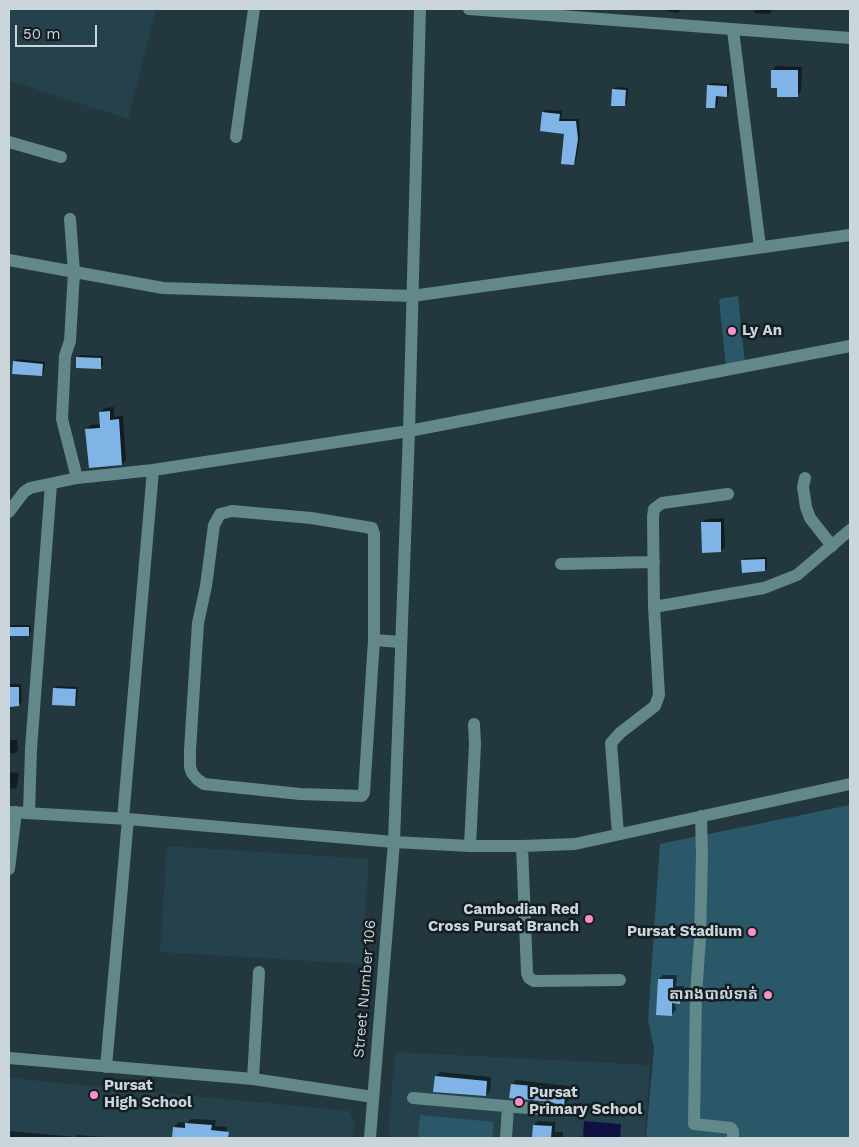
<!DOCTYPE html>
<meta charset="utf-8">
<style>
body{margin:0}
#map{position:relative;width:859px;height:1147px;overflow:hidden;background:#23373f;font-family:"Work Sans",sans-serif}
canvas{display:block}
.frame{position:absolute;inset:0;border:10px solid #cad6db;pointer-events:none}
.scale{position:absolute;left:15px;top:25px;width:82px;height:22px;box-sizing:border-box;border:2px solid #cad6db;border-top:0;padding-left:6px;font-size:15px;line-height:18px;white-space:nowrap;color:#cad6db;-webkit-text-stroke:4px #141d21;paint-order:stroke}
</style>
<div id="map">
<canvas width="859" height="1147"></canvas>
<div class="frame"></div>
<div class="scale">50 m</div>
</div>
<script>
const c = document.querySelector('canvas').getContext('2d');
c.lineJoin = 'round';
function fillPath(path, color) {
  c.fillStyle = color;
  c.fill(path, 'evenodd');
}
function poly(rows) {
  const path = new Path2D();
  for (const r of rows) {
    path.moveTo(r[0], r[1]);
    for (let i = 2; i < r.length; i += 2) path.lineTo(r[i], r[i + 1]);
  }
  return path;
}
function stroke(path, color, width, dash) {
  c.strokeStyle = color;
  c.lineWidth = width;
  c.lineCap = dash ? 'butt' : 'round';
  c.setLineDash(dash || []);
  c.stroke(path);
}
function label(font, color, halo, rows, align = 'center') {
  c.font = font + ' "Work Sans","Noto Sans Khmer",sans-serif';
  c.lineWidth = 5;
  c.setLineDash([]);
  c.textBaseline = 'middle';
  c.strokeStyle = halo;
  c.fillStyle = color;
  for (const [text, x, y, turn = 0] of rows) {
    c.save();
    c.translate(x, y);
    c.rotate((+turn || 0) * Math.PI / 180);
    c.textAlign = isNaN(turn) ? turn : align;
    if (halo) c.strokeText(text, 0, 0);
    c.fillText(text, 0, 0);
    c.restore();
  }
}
fillPath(poly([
 [9,9,156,9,128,119,9,80],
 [167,846,369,859,362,964,160,952],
 [395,1052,650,1065,645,1138,388,1138],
 [9,1078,349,1111,355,1122,353,1138,9,1138]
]), '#25424c');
fillPath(poly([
 [738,296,745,363,726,367,719,299],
 [850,805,850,1138,646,1138,654,1048,648,1020,660,844],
 [420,1115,494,1122,492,1138,418,1138]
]), '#2b5868');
fillPath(poly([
 [584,1121,621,1124,620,1138,583,1138]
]), '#0f1143');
fillPath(poly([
 [667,9,682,9,678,13,666,11],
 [755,9,772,9,772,11,770,14,754,13],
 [776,66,802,67,801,91,797,96,779,87,772,71],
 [711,83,729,84,729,93,726,96,718,95,718,104,715,107,708,86],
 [616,87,628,88,627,102,625,105,613,90],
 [546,110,562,111,561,119,579,119,580,136,576,161,574,164,565,133,543,112],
 [80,355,103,356,103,365,100,368,78,357],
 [17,359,45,362,44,372,41,375,14,362],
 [114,407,114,417,123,416,126,460,122,464,87,429,91,425,101,424,100,412,105,408],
 [724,518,725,547,721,551,702,523,707,519],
 [767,557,767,568,765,570,743,561,745,558],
 [9,625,31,625,31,632,29,635,11,634,9,657],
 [9,684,21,684,22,702,18,705,9,705],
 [56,686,78,687,77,702,74,704,54,689],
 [9,740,17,740,18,750,15,753,9,753],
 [9,772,19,773,17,786,15,789,9,788],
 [663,975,677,975,676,986,684,986,684,998,680,1002,675,1002,676,1010,671,1015,659,979],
 [440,1072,491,1077,490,1091,486,1095,436,1076],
 [516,1080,569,1086,568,1101,564,1105,512,1084],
 [191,1119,216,1120,215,1126,227,1127,226,1138,174,1138,174,1127,179,1122,187,1123],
 [538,1121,555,1122,555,1132,563,1132,563,1138,533,1138,534,1125],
 [9,1131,76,1137,78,1135,115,1138,9,1138]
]), '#0007');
fillPath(poly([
 [771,70,798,70,798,97,777,97,777,88,771,88],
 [707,85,727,86,727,97,716,96,715,108,706,108],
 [612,89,626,90,625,106,611,106],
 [542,112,560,114,559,121,576,121,578,139,574,165,561,164,564,134,540,131],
 [76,357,101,358,101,369,76,368],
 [13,361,43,364,42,376,12,374],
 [110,411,110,420,119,419,122,465,89,468,85,429,100,428,99,412],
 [701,522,721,522,721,552,702,553],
 [765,559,765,571,742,573,741,560],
 [9,627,29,627,29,636,9,636],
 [9,687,19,687,19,706,9,707],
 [53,688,76,689,75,706,52,705],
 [658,979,673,979,673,990,680,990,680,1004,672,1003,672,1016,656,1015],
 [435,1076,487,1081,486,1096,433,1092],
 [511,1084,566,1089,564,1106,558,1106,552,1102,509,1098],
 [185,1123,212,1125,211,1130,229,1132,228,1138,172,1138,173,1127,185,1128],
 [533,1125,552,1126,551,1138,532,1138]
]), '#80b4e7');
stroke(poly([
 [469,9,850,38],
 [733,30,760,247],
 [236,137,254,9],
 [9,142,61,157],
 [70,219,74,272,70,341,65,356,62,419,77,478],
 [9,260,163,288,412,296,850,235],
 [805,478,803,487,806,507,810,518,832,546],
 [232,511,311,518,372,528,374,534,374,640,364,793,362,796,300,794,204,784,197,779,192,773,190,767,190,750,198,623,206,586,214,525,220,514,232,511],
 [9,512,24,492,30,488,77,478,153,470,409,431,850,346],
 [561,564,654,562],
 [654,607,764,588,797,575,850,530],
 [374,640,400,642],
 [9,812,128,819,394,842,470,846,522,846,575,844,850,784],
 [29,813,31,749,51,484],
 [701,816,702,855,700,939,696,994,694,1124,731,1128,733,1131,733,1138],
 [123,819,153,470],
 [618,834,611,743,620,733,655,706,659,695,654,607,653,517,654,509,662,503,728,494],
 [470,846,475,744,474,724],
 [522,846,527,973,529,978,534,981,620,980],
 [9,869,16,812],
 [9,1058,253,1079,373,1097],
 [106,1067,128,819],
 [253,1079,259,972],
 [413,1098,551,1110],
 [370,1138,394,842,409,431,420,9],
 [506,1138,508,1106]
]), '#628889', 12);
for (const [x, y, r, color] of [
 [732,331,5,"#fb8fc5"],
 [589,919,5,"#fb8fc5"],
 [752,932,5,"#fb8fc5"],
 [768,995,5,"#fb8fc5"],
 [94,1095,5,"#fb8fc5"],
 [519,1102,5,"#fb8fc5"]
]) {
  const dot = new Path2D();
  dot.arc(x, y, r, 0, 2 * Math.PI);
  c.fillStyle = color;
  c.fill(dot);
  stroke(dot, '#141d21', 2);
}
label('bold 15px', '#cad6db', '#141d21', [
 ["Ly An",742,331],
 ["Cambodian Red",579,910,"right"],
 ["Cross Pursat Branch",579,927,"right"],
 ["Pursat Stadium",742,932,"right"],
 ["តារាងបាល់ទាត់",758,995,"right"],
 ["Pursat",104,1086],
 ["High School",104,1103],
 ["Pursat",529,1093],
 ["Primary School",529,1110]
], 'left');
label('15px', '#cad6db', '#141d21', [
 ["Street Number 106",365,989,-85]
]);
</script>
